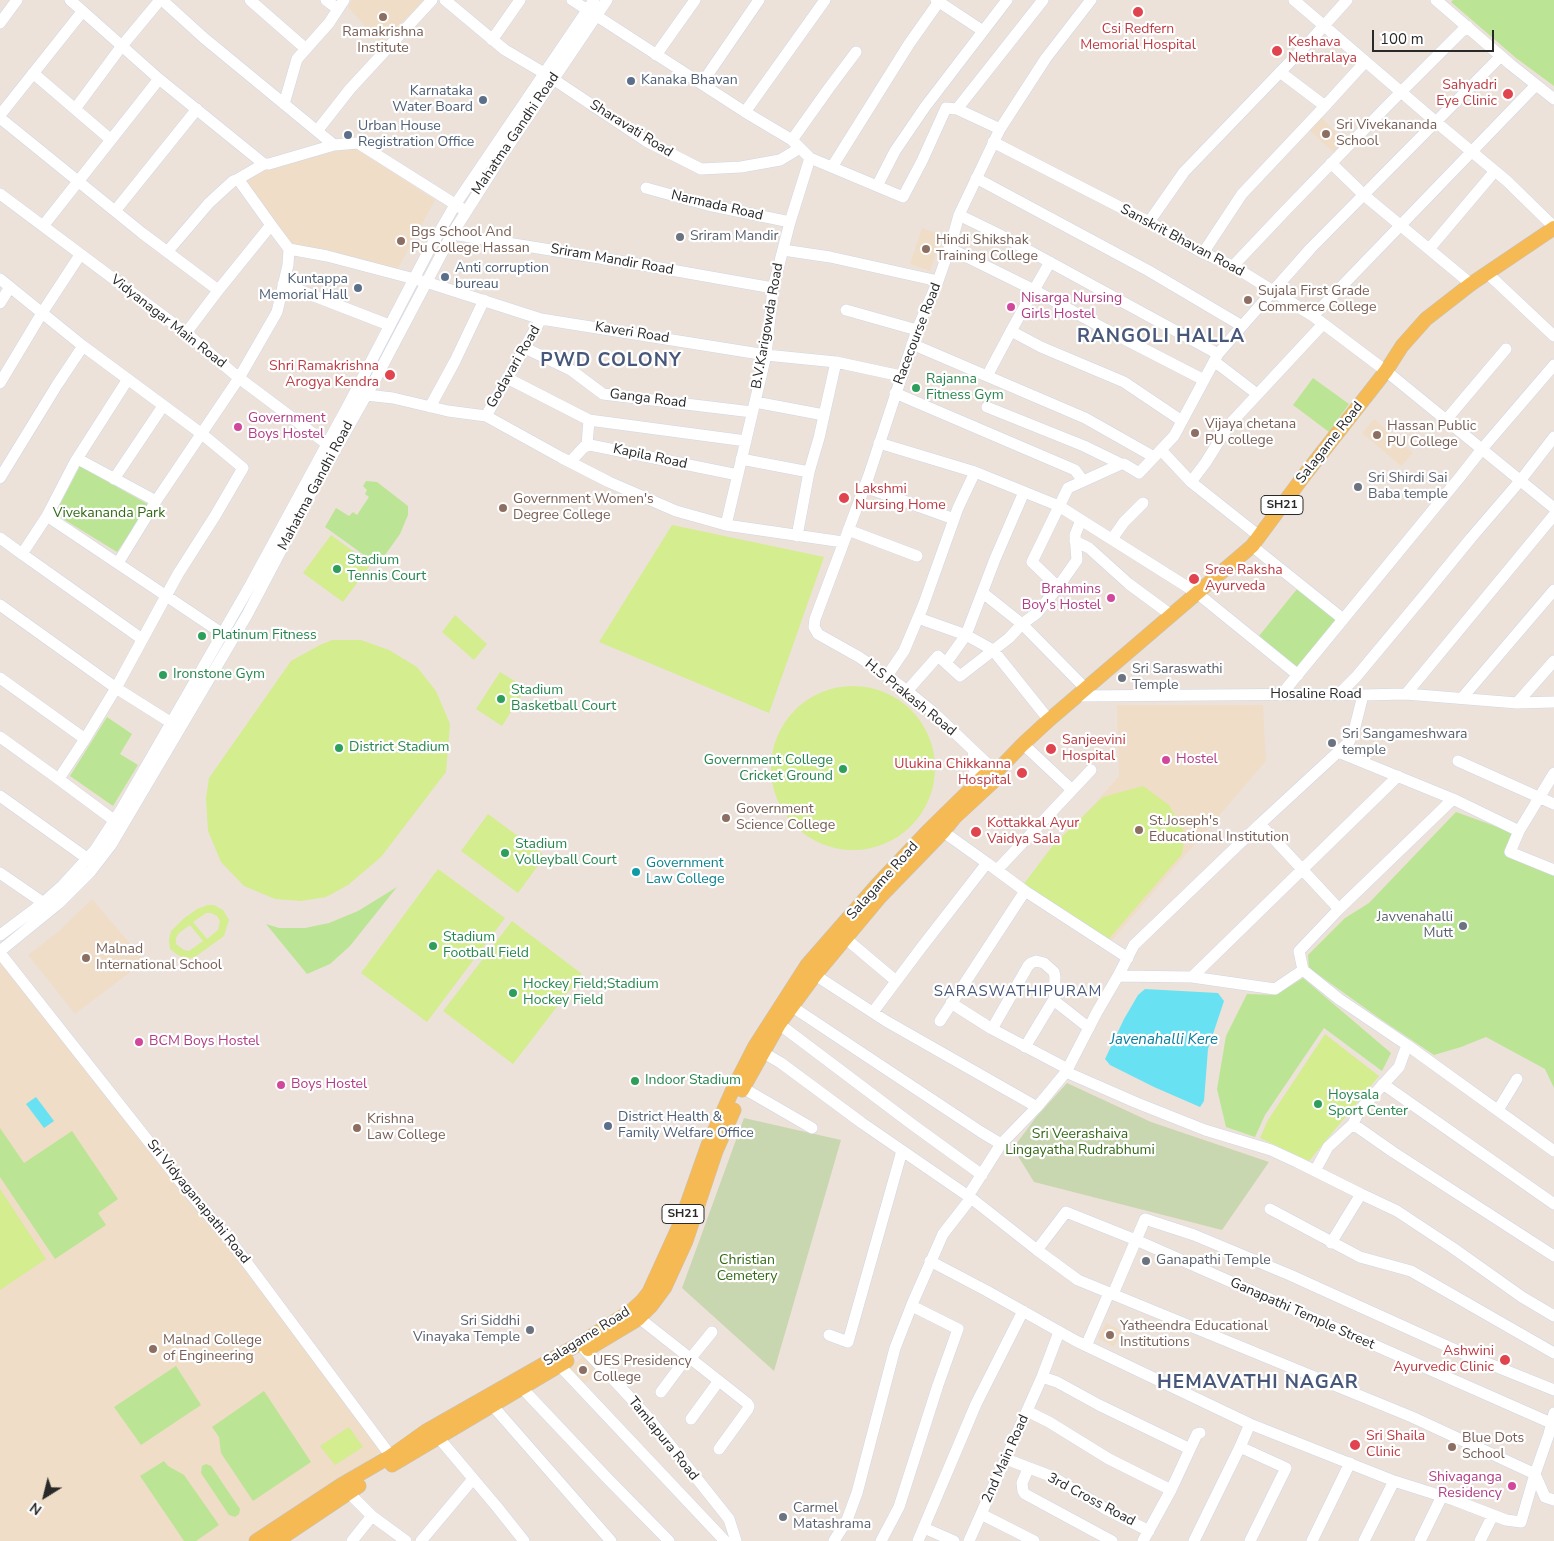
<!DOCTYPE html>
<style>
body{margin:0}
#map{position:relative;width:1554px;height:1541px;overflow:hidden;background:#ece2da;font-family:"Nunito Sans",sans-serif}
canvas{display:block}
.north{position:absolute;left:20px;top:1471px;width:50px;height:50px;-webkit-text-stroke:4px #fff;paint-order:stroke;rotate:216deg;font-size:14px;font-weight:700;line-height:20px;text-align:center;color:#292929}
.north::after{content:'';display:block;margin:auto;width:18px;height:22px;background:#292929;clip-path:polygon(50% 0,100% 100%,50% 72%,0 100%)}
.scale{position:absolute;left:1372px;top:30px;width:122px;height:22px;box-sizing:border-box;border:2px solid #292929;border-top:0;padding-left:6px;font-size:15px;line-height:18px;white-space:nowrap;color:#292929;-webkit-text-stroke:4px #fff;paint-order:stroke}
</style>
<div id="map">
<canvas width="1554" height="1541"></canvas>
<div class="north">N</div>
<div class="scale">100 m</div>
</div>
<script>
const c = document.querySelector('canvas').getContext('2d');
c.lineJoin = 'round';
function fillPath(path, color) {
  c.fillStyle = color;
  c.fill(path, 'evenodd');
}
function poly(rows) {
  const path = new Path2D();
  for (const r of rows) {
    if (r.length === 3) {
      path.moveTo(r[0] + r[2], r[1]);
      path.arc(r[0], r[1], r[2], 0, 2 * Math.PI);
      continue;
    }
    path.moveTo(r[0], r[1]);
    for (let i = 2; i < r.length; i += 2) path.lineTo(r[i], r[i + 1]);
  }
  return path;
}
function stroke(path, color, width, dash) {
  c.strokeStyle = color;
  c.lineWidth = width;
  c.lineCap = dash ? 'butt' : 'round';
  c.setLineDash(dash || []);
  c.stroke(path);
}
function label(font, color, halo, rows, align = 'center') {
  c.font = font + ' "Nunito Sans",sans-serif';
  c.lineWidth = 4.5;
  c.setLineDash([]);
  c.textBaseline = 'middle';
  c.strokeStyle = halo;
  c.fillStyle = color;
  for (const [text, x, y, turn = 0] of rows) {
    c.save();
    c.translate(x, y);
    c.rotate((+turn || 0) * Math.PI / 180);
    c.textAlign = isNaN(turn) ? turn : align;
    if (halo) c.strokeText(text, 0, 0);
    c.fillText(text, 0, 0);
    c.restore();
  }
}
fillPath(poly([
 [352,0,424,0,381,44,348,7],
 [1318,114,1344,141,1333,152,1306,127],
 [355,148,435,200,396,272,290,244,243,181,264,168,271,168,332,152],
 [922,228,942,235,930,271,910,264],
 [1374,419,1413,453,1401,466,1362,433],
 [1117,705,1263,705,1266,761,1110,943,1023,885,1119,776],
 [92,899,145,961,75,1014,28,955,59,931],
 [0,961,178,1188,230,1248,382,1451,246,1541,0,1541],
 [1106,1323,1122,1331,1114,1347,1098,1338],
 [585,1355,599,1371,582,1386,567,1369]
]), '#efddc8');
fillPath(poly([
 [1453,0,1554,0,1554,86,1516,58,1451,2],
 [1313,378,1349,404,1329,432,1293,405],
 [80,466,149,505,117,552,55,514],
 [366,481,377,482,408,506,408,515,400,534,378,565,325,527,336,508,349,516,353,512,357,515,369,497,365,494,367,490,363,486],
 [1297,589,1336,620,1297,667,1259,636],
 [107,717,132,734,120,754,138,765,113,806,70,776],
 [1456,812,1514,833,1512,857,1554,873,1554,1088,1545,1069,1486,1037,1461,1047,1434,1055,1379,1018,1309,968,1308,955,1345,918,1369,903],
 [397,887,350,946,330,964,307,974,266,924,279,928,305,928,329,923,358,911],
 [1303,978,1391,1053,1382,1071,1324,1028,1265,1115,1255,1137,1226,1127,1217,1089,1226,1036,1247,994,1276,995],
 [0,1128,24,1163,72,1131,118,1199,98,1213,106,1225,55,1259,0,1177],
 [176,1366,201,1405,141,1445,114,1407],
 [264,1391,311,1462,253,1501,221,1453,219,1437,212,1427],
 [164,1461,168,1466,184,1475,219,1525,196,1541,184,1541,140,1476],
 [206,1464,211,1466,240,1509,239,1514,235,1517,229,1515,201,1473,202,1466]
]), '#bbe594');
fillPath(poly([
 [1067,1083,1151,1122,1269,1162,1222,1230,1034,1182,1013,1148,1037,1116],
 [744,1118,841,1140,774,1371,682,1288]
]), '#c9d7b0');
fillPath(poly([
 [672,525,824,557,769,713,599,642],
 [331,535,371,564,343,602,303,573],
 [455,615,487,644,474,660,442,632],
 [332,640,361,640,389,650,417,667,436,691,450,724,446,772,381,857,348,885,326,897,301,901,275,899,244,886,221,862,208,831,206,798,209,778,291,661,320,645],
 [500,672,526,688,502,726,476,709],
 [853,768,82],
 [1143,786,1169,805,1185,833,1182,854,1107,941,1023,885,1054,844,1103,797],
 [488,814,545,856,518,893,461,851],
 [438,869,505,918,427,1022,361,973],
 [208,905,214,905,223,910,229,920,224,936,195,957,186,959,178,955,170,949,169,940,171,931,183,919,197,909],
 [206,913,211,913,217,916,220,921,218,930,207,939,193,922],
 [190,925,203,941,189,951,184,950,176,944,176,938,179,933],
 [512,921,582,974,513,1064,443,1011],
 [1325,1034,1379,1076,1309,1161,1260,1138,1268,1120],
 [0,1189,46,1259,0,1290],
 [349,1427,363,1447,335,1465,320,1446]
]), '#d3ed8f');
fillPath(poly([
 [1145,989,1218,993,1224,1001,1208,1049,1204,1101,1200,1107,1154,1087,1110,1065,1105,1059,1124,1019,1138,995],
 [36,1097,54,1121,44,1128,26,1104]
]), '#68e2f3');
const minor = poly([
 [70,0,159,79,264,164,269,164,334,145],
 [162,0,204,38,334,145,358,143,461,208],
 [250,0,306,49],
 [326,0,338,9],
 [445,0,505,50,544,73,646,141,701,169,741,167,780,160,800,148],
 [572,0,745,112,792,140,810,158,903,197,922,161,946,108,957,109,1000,129],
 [936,0,983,31],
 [1294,0,1436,122,1507,181,1554,227],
 [1436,0,1510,64,1554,99],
 [0,23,17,0],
 [492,40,520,0],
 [656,55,695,0],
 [1280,72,1325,106],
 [33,73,110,139],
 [702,83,759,0],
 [284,104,297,59,329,23,344,0],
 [75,109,121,47,160,0],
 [957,109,1043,0],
 [745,112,825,0],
 [0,115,82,12],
 [0,118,142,233,218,290],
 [317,131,350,89,432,0],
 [792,140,829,88,856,52],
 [993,142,1149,222,1203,253,1233,266,1313,316,1386,371,1554,508],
 [1331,163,1365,196,1471,284],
 [832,167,909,44,940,0],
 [976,178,1149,271,1242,326],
 [238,179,271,225],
 [877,186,895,151,925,107,1007,0],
 [646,188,708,205,790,222],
 [0,194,186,333,239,378,327,444,333,446],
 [115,211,197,109],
 [959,215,1002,236,1218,354],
 [1149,222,1184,172,1312,39,1347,0],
 [43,226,159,79],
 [452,234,643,265,773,288],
 [949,248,1034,290,1011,331],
 [1430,248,1495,171],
 [289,249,327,256,426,282,541,319,766,355,836,362,901,376],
 [783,250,830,257,938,281],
 [167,252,209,203,233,181,238,179,264,164],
 [1203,253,1242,194,1325,106,1365,62],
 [1050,262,1034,290,1105,329,1204,380],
 [1233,266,1286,210,1390,103,1467,26],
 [1487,273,1554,336],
 [0,279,83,346,202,434,243,468,215,516,178,574,116,688,85,739],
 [283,284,389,325],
 [0,303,10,287],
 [846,310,917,330],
 [1313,316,1536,85],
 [912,344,1085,418,1154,457],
 [525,348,571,370,603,394,752,412],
 [1214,361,1257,394],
 [987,376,1011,331,1041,347,1124,382,1182,421],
 [507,378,589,420,746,441],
 [0,383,42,313,80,255],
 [361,392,366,395,393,398,448,411,486,416,562,458,609,482,676,511,726,525,843,542],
 [895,393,1075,470,1083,481],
 [755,402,824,415],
 [430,407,455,361,484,300],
 [987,407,1084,446,1121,464],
 [486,416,541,319],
 [1446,420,1506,349],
 [879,443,975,472],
 [587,445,589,420],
 [1161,450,1191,482,1206,462,1229,425,1323,324],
 [78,459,156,501,239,378,277,312,288,265,289,249,271,225,220,288,186,333],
 [741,459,809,472],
 [570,462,584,447,590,445,738,475],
 [0,478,57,385,83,346],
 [114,479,163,406],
 [1191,482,1259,536],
 [865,487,954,519],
 [47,516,75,462,128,379],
 [726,525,766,355,773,288,790,222,810,158],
 [848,530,917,556],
 [797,536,809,472,819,438,836,362],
 [0,538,22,554,47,516,223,634],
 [1112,539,1124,522,1143,503],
 [1075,541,1089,548,1129,584,1171,615],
 [1252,546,1343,619],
 [22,554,142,639],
 [118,563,156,501],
 [1058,587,1077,560,1075,535,1081,520],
 [983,593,1022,624,1086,689],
 [0,605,116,688,178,727],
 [918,618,966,635,993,650,1049,720],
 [946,663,966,635,995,559,1024,492],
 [887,676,904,651,923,606,958,508,975,472,1059,506,1081,520,1197,593,1298,675],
 [0,678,85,739,60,777,57,778,0,737],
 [907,691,938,656,960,676,1009,638,1022,624,1037,613,1058,587,1032,562,1068,488,1121,464,1124,464,1139,473,1174,436,1218,354,1242,326,1311,248,1501,56],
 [1339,694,1356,677,1426,593,1471,538,1520,481,1554,437],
 [1406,694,1554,515],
 [1281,695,1460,477,1482,449,1554,365],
 [1363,695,1355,727,1349,742,1338,752,1453,799,1519,831,1510,852,1554,870],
 [1078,696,1339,694,1363,695,1406,694,1517,703,1554,702],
 [1462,698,1554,590],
 [1517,703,1554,661],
 [1023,744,1071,789],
 [1458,761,1554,804],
 [996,772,933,712,907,691,887,676,859,657,818,634,814,627,815,619,869,475,917,330,938,281,951,244,959,215,1000,129,1046,58,1091,0],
 [57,778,115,821],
 [972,788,975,767,973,750],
 [0,796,88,859],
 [1453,799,1339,909,1299,951,1303,970,1339,999,1407,1045,1399,1067,1359,1111,1353,1124,1393,1152,1554,1256],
 [1260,824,1338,752],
 [1519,831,1554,773],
 [987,863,1025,891,1128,958],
 [997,870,1091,770],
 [0,873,48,906],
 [0,935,43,903,63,885,95,850,121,810,251,584,350,402,429,250,455,205,594,0],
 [845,938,896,981],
 [0,951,59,903,91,871,111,845,247,615,316,484,376,378,452,234,501,157,607,0],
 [0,953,183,1185,233,1244,396,1463],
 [815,975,886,1021,1037,1107,1066,1072,1137,1103,1205,1130,1271,1150,1297,1162,1361,1194,1397,1211,1453,1248,1522,1297,1554,1316],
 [1118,976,1192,977,1398,776],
 [1192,977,1275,989,1303,970],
 [951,1003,992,1029,1068,1069],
 [791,1006,981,1132,1001,1144,968,1196],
 [873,1012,921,948,987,863,938,828],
 [940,1021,1025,891],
 [779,1024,913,1125,982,1175],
 [992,1029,1028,966,1031,963,1036,961,1044,963,1054,972,1055,977,1054,999,1056,1002,1089,1028],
 [1407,1045,1554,1151],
 [1025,1047,1054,999],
 [764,1053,781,1063,862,1123,971,1198,1037,1250,1078,1280,1412,1417,1535,1474,1521,1522,1506,1520,1454,1500,1394,1481,1250,1424,1076,1341,987,1291,930,1261],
 [1066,1072,1097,1012,1118,976,1134,945,1260,824,1339,909],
 [1383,1084,1554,1204],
 [743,1088,812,1128],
 [1498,1110,1517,1079],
 [1001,1144,1037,1107],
 [1315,1171,1328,1147,1353,1124],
 [1270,1209,1360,1257,1411,1271,1554,1353],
 [1331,1243,1361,1194],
 [1037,1250,1066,1212,1136,1240,1551,1423],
 [1113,1294,1145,1219,1194,1235,1290,1275,1460,1352,1554,1390],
 [634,1314,747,1403,749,1406,748,1409,719,1449],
 [829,1335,848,1342,902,1151],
 [580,1345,612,1378,647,1416,729,1519,736,1541],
 [1086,1346,1109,1293],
 [690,1359,712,1332],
 [560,1366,725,1541],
 [1042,1377,1057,1382,1099,1405,1190,1449],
 [522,1388,608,1479,669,1541],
 [661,1392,687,1357],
 [492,1405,611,1541],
 [1027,1411,1049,1422,1109,1459,1171,1490],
 [1554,1413,1549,1434,1535,1474,1545,1497,1554,1500],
 [691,1419,718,1382],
 [438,1437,497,1507,524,1541],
 [1240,1447,1286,1468,1250,1541],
 [1006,1459,1053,1477,1104,1508,1149,1531],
 [1028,1469,1022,1483,1023,1491,1025,1494,1112,1541],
 [343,1487,372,1516,406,1541],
 [981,1514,1034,1541],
 [924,1528,954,1541],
 [352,1541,372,1516],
 [421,1541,473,1479],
 [834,1541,847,1520,857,1493,895,1348,913,1302,943,1234,971,1198],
 [881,1541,899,1507,938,1385,958,1329,912,1306],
 [918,1541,976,1404,1023,1311],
 [969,1541,1042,1377,1059,1332],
 [1143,1541,1171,1490,1197,1434,1200,1433],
 [1194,1541,1240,1447,1250,1424],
 [1312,1541,1350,1463],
 [1364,1541,1394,1481],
 [1420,1541,1442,1496],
 [1480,1541,1493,1515]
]);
const major = poly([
 [742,1090,779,1024,815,975,880,897,943,832,955,817,995,780,996,772],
 [588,1349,638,1319,651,1306,665,1287,686,1241,716,1151,734,1110],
 [392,1465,567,1361],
 [256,1541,341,1485,391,1456,426,1431,579,1344,631,1311,642,1301,649,1292,680,1224,708,1145,734,1087,755,1046,807,965,877,885,929,830,987,773,996,772,1023,744,1049,720,1252,546,1306,473,1386,371,1402,346,1426,319,1471,284,1554,228],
 [277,1541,359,1486]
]);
stroke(minor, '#cfd6e3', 12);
stroke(major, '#c3c3c3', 15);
stroke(minor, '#fff', 11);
stroke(major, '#f6ba55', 14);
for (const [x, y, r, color] of [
 [1138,12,6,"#e0444e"],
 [383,17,5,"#8d6e63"],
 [1277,51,6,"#e0444e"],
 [631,81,5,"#5c6f8a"],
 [1508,94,6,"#e0444e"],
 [483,100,5,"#5c6f8a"],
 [1326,134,5,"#8d6e63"],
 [348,135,5,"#5c6f8a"],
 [680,237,5,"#6b7280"],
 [401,241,5,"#8d6e63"],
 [926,249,5,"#8d6e63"],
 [445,277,5,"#5c6f8a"],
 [358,288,5,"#5c6f8a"],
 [1248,300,5,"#8d6e63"],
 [1011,307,5,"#d1479c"],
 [390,375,6,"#e0444e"],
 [916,388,5,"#2e9e5b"],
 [238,427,5,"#d1479c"],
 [1195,433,5,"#8d6e63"],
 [1377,435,5,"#8d6e63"],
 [1358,487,5,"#6b7280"],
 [844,498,6,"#e0444e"],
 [503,508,5,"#8d6e63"],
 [337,569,5,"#2e9e5b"],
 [1194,579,6,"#e0444e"],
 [1111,598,5,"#d1479c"],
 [202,636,5,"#2e9e5b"],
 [163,675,5,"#2e9e5b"],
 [1122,678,5,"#6b7280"],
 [501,699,5,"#2e9e5b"],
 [1332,743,5,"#6b7280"],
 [339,748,5,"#2e9e5b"],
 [1051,749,6,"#e0444e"],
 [1166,760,5,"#d1479c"],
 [843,769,5,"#2e9e5b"],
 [1022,773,6,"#e0444e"],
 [726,818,5,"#8d6e63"],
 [1139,830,5,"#8d6e63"],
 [976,832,6,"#e0444e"],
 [505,853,5,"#2e9e5b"],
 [636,872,5,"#0f9aa8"],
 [1463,926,5,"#6b7280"],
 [433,946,5,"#2e9e5b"],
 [86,958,5,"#8d6e63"],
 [513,993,5,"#2e9e5b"],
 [139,1042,5,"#d1479c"],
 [635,1081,5,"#2e9e5b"],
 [281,1085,5,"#d1479c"],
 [1318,1104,5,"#2e9e5b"],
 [608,1126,5,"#5c6f8a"],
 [357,1128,5,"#8d6e63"],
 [1146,1261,5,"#6b7280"],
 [530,1330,5,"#6b7280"],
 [1110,1335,5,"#8d6e63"],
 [153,1349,5,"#8d6e63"],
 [1505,1360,6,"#e0444e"],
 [583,1370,5,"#8d6e63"],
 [1355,1445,6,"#e0444e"],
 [1452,1447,5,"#8d6e63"],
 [1512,1486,5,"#d1479c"],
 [783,1517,5,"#6b7280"]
]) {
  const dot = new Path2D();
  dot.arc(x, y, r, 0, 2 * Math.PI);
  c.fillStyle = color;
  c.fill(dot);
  stroke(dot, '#fff', 2);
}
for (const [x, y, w] of [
 [1282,505,42],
 [683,1214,42]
]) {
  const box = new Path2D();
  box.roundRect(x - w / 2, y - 9.5, w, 19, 4);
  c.fillStyle = '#fff';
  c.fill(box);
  stroke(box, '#292929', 1);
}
label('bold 12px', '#292929', null, [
 ["SH21",1282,505],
 ["SH21",683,1214]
]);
label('14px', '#be3a42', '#fff', [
 ["Csi Redfern",1138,30,"center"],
 ["Memorial Hospital",1138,46,"center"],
 ["Keshava",1288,43],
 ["Nethralaya",1288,59],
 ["Sahyadri",1497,86,"right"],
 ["Eye Clinic",1497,102,"right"],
 ["Shri Ramakrishna",379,367,"right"],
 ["Arogya Kendra",379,383,"right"],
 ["Lakshmi",855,490],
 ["Nursing Home",855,506],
 ["Sree Raksha",1205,571],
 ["Ayurveda",1205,587],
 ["Sanjeevini",1062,741],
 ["Hospital",1062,757],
 ["Ulukina Chikkanna",1011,765,"right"],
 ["Hospital",1011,781,"right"],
 ["Kottakkal Ayur",987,824],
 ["Vaidya Sala",987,840],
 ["Ashwini",1494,1352,"right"],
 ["Ayurvedic Clinic",1494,1368,"right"],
 ["Sri Shaila",1366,1437],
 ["Clinic",1366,1453]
], 'left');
label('14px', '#785e54', '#fff', [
 ["Ramakrishna",383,33,"center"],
 ["Institute",383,49,"center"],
 ["Sri Vivekananda",1336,126],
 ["School",1336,142],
 ["Bgs School And",411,233],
 ["Pu College Hassan",411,249],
 ["Hindi Shikshak",936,241],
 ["Training College",936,257],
 ["Sujala First Grade",1258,292],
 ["Commerce College",1258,308],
 ["Vijaya chetana",1205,425],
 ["PU college",1205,441],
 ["Hassan Public",1387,427],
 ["PU College",1387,443],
 ["Government Women's",513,500],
 ["Degree College",513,516],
 ["Government",736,810],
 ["Science College",736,826],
 ["St.Joseph's",1149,822],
 ["Educational Institution",1149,838],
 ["Malnad",96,950],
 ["International School",96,966],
 ["Krishna",367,1120],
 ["Law College",367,1136],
 ["Yatheendra Educational",1120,1327],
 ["Institutions",1120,1343],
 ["Malnad College",163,1341],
 ["of Engineering",163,1357],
 ["UES Presidency",593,1362],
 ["College",593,1378],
 ["Blue Dots",1462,1439],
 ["School",1462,1455]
], 'left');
label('14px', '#4e5e75', '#fff', [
 ["Kanaka Bhavan",641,81],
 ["Karnataka",473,92,"right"],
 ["Water Board",473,108,"right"],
 ["Urban House",358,127],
 ["Registration Office",358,143],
 ["Anti corruption",455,269],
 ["bureau",455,285],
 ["Kuntappa",348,280,"right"],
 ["Memorial Hall",348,296,"right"],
 ["District Health &",618,1118],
 ["Family Welfare Office",618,1134]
], 'left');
label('14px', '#292929', '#fff', [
 ["Sharavati Road",631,129,32],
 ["Mahatma Gandhi Road",516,134,-56],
 ["Narmada Road",717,206,13],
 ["Sanskrit Bhavan Road",1182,241,28],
 ["Sriram Mandir Road",612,260,10],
 ["Vidyanagar Main Road",168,322,38],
 ["B.V.Karigowda Road",768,326,-80],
 ["Kaveri Road",632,333,9],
 ["Racecourse Road",918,334,-69],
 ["Godavari Road",514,367,-60],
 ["Ganga Road",648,399,7],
 ["Salagame Road",1330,443,-52],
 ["Kapila Road",650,457,12],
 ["Mahatma Gandhi Road",316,486,-62],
 ["Hosaline Road",1316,695],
 ["H.S Prakash Road",910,698,39],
 ["Salagame Road",883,881,-48],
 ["Sri Vidyaganapathi Road",198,1202,51],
 ["Ganapathi Temple Street",1302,1314,24],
 ["Salagame Road",587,1337,-32],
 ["Tamlapura Road",663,1439,51],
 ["2nd Main Road",1006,1459,-66],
 ["3rd Cross Road",1091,1500,28]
]);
label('14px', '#5b616d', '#fff', [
 ["Sriram Mandir",690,237],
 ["Sri Shirdi Sai",1368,479],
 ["Baba temple",1368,495],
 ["Sri Saraswathi",1132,670],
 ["Temple",1132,686],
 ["Sri Sangameshwara",1342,735],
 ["temple",1342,751],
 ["Javvenahalli",1453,918,"right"],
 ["Mutt",1453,934,"right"],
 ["Ganapathi Temple",1156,1261],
 ["Sri Siddhi",520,1322,"right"],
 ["Vinayaka Temple",520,1338,"right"],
 ["Carmel",793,1509],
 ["Matashrama",793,1525]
], 'left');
label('14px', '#b23c85', '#fff', [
 ["Nisarga Nursing",1021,299],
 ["Girls Hostel",1021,315],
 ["Government",248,419],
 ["Boys Hostel",248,435],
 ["Brahmins",1101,590,"right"],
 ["Boy's Hostel",1101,606,"right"],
 ["Hostel",1176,760],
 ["BCM Boys Hostel",149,1042],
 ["Boys Hostel",291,1085],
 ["Shivaganga",1502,1478,"right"],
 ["Residency",1502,1494,"right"]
], 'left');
label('14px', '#27864d', '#fff', [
 ["Rajanna",926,380],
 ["Fitness Gym",926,396],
 ["Stadium",347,561],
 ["Tennis Court",347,577],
 ["Platinum Fitness",212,636],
 ["Ironstone Gym",173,675],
 ["Stadium",511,691],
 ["Basketball Court",511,707],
 ["District Stadium",349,748],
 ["Government College",833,761,"right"],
 ["Cricket Ground",833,777,"right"],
 ["Stadium",515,845],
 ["Volleyball Court",515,861],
 ["Stadium",443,938],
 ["Football Field",443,954],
 ["Hockey Field;Stadium",523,985],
 ["Hockey Field",523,1001],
 ["Indoor Stadium",645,1081],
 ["Hoysala",1328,1096],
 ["Sport Center",1328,1112]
], 'left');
label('14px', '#336916', '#fff', [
 ["Vivekananda Park",109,514],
 ["Sri Veerashaiva",1080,1135],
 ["Lingayatha Rudrabhumi",1080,1151],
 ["Christian",747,1261],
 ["Cemetery",747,1277]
]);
label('14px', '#0d838f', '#fff', [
 ["Government",646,864],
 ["Law College",646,880]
], 'left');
c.letterSpacing = '1px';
label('15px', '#48587b', '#fff', [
 ["SARASWATHIPURAM",1018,992]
]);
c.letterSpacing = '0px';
label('italic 15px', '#08809f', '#fff', [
 ["Javenahalli Kere",1164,1040]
]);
c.letterSpacing = '1px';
label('bold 19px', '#48587b', '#fff', [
 ["RANGOLI HALLA",1161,337],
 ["PWD COLONY",611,361],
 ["HEMAVATHI NAGAR",1258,1383]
]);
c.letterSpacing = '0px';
</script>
